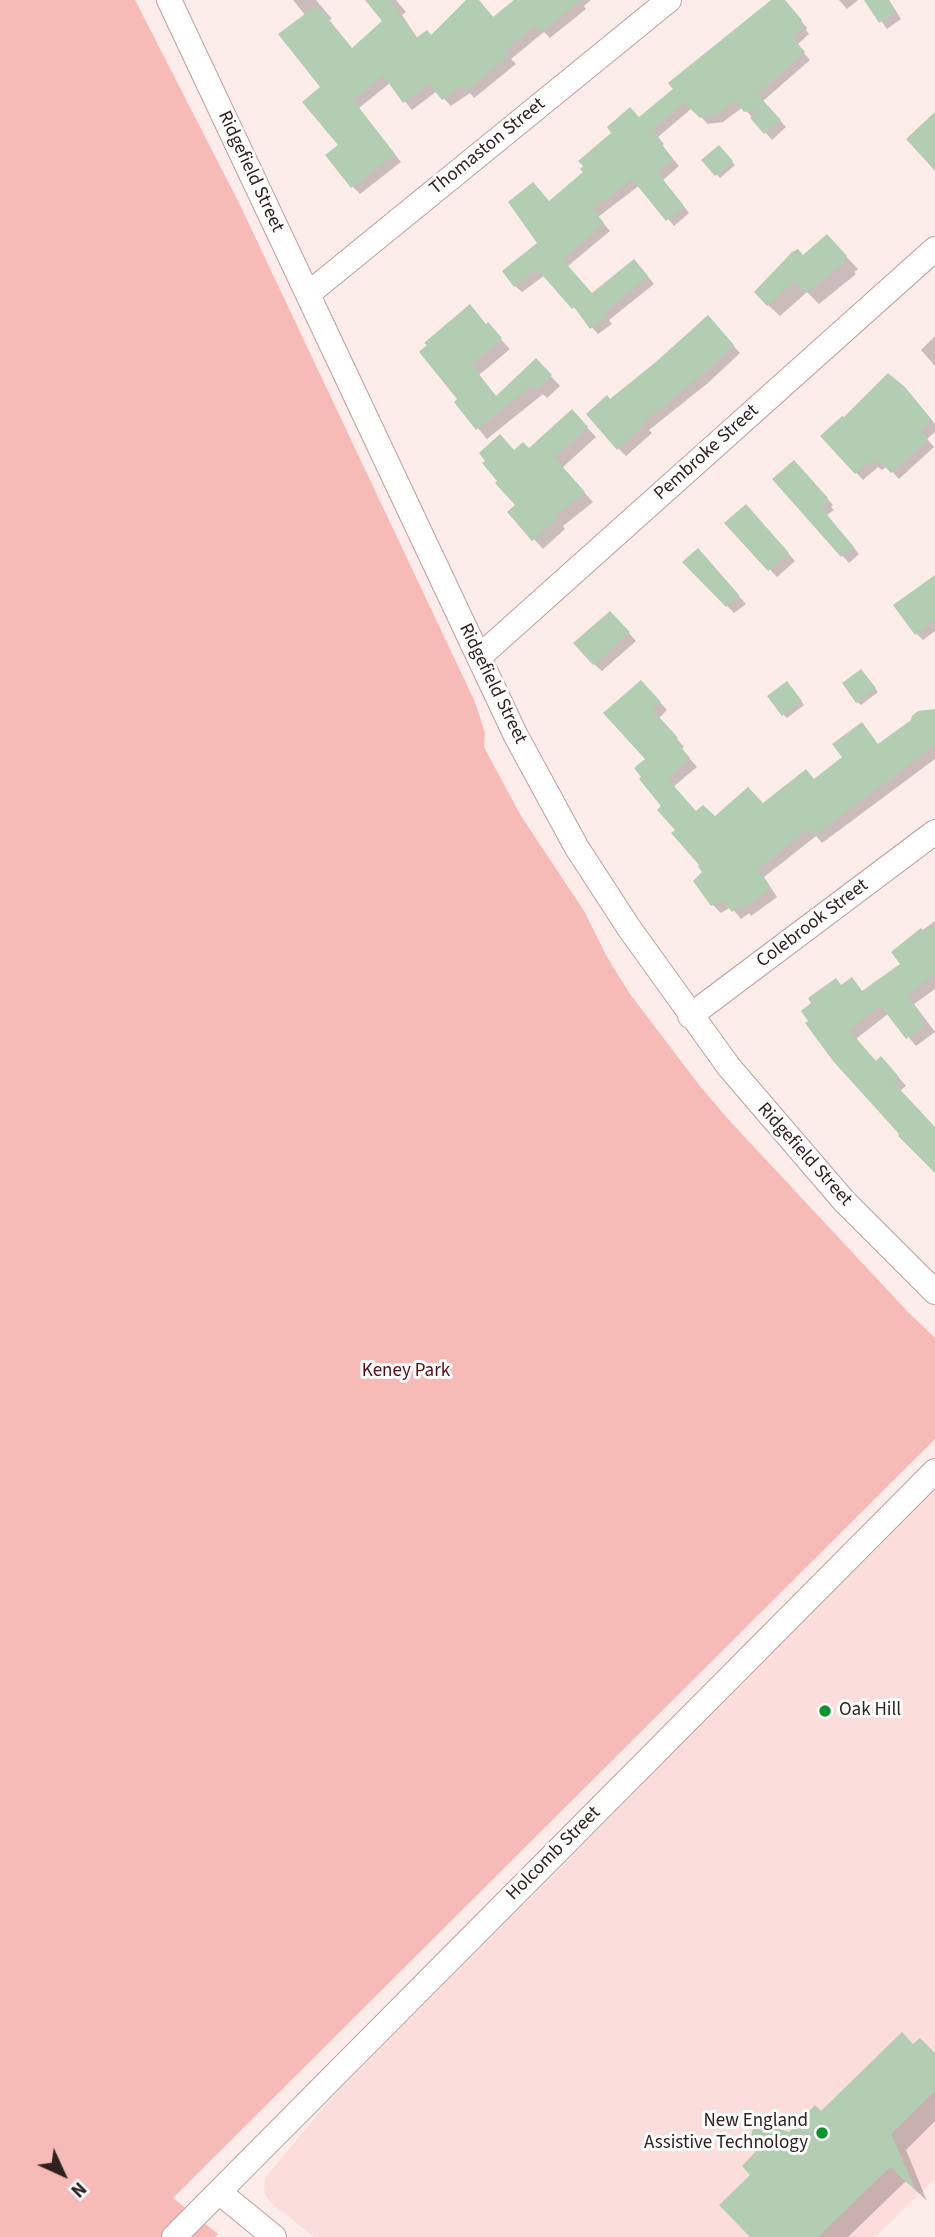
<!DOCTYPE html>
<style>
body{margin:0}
#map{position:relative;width:935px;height:2237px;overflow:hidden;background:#fcecea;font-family:"Source Sans 3",sans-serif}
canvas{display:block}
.north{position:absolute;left:28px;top:2139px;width:70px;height:70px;-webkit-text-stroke:5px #fff;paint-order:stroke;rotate:135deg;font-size:19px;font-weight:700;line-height:28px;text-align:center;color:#302121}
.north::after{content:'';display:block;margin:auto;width:24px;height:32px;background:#302121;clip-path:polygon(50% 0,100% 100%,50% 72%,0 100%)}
</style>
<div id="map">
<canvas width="935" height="2237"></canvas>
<div class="north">N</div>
</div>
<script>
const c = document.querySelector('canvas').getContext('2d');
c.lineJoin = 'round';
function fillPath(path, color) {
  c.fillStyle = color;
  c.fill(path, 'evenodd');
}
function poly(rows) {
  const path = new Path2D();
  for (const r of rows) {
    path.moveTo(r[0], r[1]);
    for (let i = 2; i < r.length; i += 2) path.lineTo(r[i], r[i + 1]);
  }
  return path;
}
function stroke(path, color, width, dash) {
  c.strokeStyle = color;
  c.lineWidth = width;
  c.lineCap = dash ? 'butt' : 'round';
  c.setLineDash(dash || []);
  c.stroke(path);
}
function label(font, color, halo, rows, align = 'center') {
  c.font = font + ' "Source Sans 3",sans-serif';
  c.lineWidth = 6;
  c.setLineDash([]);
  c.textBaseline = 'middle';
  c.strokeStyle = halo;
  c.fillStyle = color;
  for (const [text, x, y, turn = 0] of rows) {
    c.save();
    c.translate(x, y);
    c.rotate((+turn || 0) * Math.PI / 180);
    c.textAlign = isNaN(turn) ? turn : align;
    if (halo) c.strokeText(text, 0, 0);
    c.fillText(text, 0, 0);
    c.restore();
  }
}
fillPath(poly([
 [935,1490,935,2179,875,2237,314,2237,269,2201,264,2192,265,2178,330,2100]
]), '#fbdddb');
fillPath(poly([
 [0,0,135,0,240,205,475,702,485,733,484,747,521,816,584,911,607,957,630,994,699,1085,728,1119,907,1311,935,1338,935,1439,173,2198,218,2234,215,2237,0,2237]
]), '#f7bbb7');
fillPath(poly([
 [293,0,316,0,332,19,329,20,353,50,384,21,367,0,396,0,406,12,402,15,418,39,432,37,466,0,478,0,494,18,517,0,591,0,584,6,586,9,550,38,544,32,511,59,516,64,474,98,470,93,451,106,437,91,412,110,390,83,359,108,401,162,360,194,352,186,323,87,305,15],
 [773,0,784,0,807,28,806,30,809,34,797,45,810,60,763,101,786,127,772,140,743,107,723,122,708,124,692,108,658,137,664,144,662,146,679,166,663,180,689,213,674,226,640,185,598,217,610,231,568,266,592,295,641,268,654,284,609,320,612,324,598,334,545,275,522,292,515,286,540,243,549,203,586,173,639,119],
 [839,0,858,0,847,9],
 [866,0,889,0,901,19,887,29],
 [719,147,735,165,720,178,704,160],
 [838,248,858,269,854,272,856,274,819,304,807,292,780,316,768,305,803,257],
 [708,318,740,353,708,383,649,430,652,433,626,456,618,448,610,401],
 [487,325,510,349,479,375,497,397,536,360,560,386,547,398,543,394,487,439,456,402,459,400,421,352],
 [935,336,935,366,921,350],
 [912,397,935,424,935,432,927,439,934,447,899,479,887,466,882,470,878,467,863,480,823,436],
 [581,421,596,437,562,468,593,502,563,526,565,529,543,549,509,512,517,506,515,452,529,450],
 [801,469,833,505,831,507,834,510,827,515,859,554,849,563,774,479],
 [753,514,795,561,777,577,726,523],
 [705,558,746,604,734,613,685,562],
 [935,577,935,615,932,617,935,620,935,631,923,640,917,634],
 [618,621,636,641,602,671,594,664],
 [864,675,878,692,861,705,857,702],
 [790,686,804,705,787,718,784,715],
 [649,690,667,710,659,718,684,747,681,749,697,767,673,787,696,813,715,818,763,805,815,780,845,757,861,724,879,746,935,711,935,759,822,843,816,836,764,877,777,897,751,916,749,913,741,919,731,907,721,913,713,905,704,872,664,807,647,760],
 [935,921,935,989,914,1004,935,1032,916,1046,889,1013,856,1039,876,1063,890,1067,906,1086,900,1091,935,1129,935,1170,835,1060,842,986,852,979,863,992,902,964,893,952],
 [913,2046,935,2053,935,2121,906,2150,927,2201,906,2181,848,2237,753,2237,753,2175,760,2150,751,2141,790,2134]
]), '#0003');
fillPath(poly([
 [365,0,391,0,416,38,427,30,431,35,466,0,479,0,493,17,514,0,580,0,541,32,535,25,505,50,509,56,466,91,461,86,442,100,429,84,403,103,383,75,353,100,395,154,351,188,325,155,338,145,302,102,320,87,278,34,317,5,352,48,382,21],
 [771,0,785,0,802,20,800,22,804,27,792,37,805,52,757,94,781,120,764,134,750,118,761,109,744,112,735,101,716,115,700,118,684,103,653,129,658,136,657,138,673,159,657,172,684,206,666,221,632,179,593,209,604,223,562,259,592,293,634,259,648,276,604,312,607,316,590,329,574,307,572,309,537,269,514,287,502,271,537,243,508,202,533,182,549,201,583,172,580,169,583,166,578,161,611,133,607,127,630,107,639,117,673,89,668,83],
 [864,0,888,0,896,11,879,23],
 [935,112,935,171,906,139],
 [719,145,733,161,715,176,701,160],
 [827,234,847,256,844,259,846,261,806,293,795,281,767,306,754,292,792,252,798,249,803,255],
 [470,304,486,324,488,322,502,338,471,364,496,396,536,358,552,375,536,390,532,385,476,430,454,402,457,399,419,352,427,345,424,343],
 [708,315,734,345,700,376,643,422,645,424,617,450,586,414,607,395,610,399,657,361],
 [888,373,905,387,932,420,921,431,928,439,891,473,879,460,874,464,870,461,855,474,820,436,842,416,844,417],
 [572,409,588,427,554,457,585,492,555,516,557,519,532,541,507,512,515,505,495,483,497,481,482,463,485,461,479,453,500,434,514,450,523,442,529,448],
 [794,460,828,498,826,499,828,502,821,508,854,547,841,557,772,479],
 [746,504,789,553,768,571,724,523],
 [698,548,739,595,726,607,682,562],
 [935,575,935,620,915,635,893,605],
 [610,611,630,632,593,665,573,643],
 [861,669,876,688,856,703,842,683],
 [641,680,661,702,652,709,678,738,675,740,690,758,667,778,696,811,703,805,715,816,748,787,763,803,806,769,814,779,842,757,832,744,862,722,878,744,911,720,912,716,918,711,935,709,935,745,813,836,808,829,757,869,771,888,742,909,740,906,732,912,723,900,711,906,693,881,702,872,698,866,699,865,671,833,675,830,657,810,661,806,639,779,641,777,634,768,645,759,603,713],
 [787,681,802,701,782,716,767,696],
 [935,925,935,974,907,995,922,1016,919,1018,924,1026,906,1039,880,1005,849,1030,876,1061,881,1056,899,1077,893,1082,935,1127,935,1173,898,1136,899,1134,833,1061,805,1023,808,1021,801,1011,811,1003,808,998,836,978,841,985,852,977,862,991,900,964,891,952,921,928,925,932],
 [902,2032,913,2044,920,2038,935,2053,935,2091,891,2134,916,2191,890,2167,818,2237,750,2237,719,2205,750,2175,742,2166,762,2145,749,2142,755,2122,789,2132,815,2105,821,2111]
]), '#b3cdb3');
const minor = poly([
 [169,0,516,736,577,848,629,928,729,1067,844,1201,935,1292],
 [308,294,669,0],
 [479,657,935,249],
 [690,1016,935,832],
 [219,2192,274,2237],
 [174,2237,935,1471]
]);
stroke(minor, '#c39d9a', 26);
stroke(minor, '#fff', 24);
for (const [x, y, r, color] of [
 [825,1711,7,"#08952a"],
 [822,2133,7,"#08952a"]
]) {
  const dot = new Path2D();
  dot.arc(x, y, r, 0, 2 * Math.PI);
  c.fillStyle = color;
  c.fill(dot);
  stroke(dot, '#fff', 2.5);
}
label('19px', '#302121', '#fff', [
 ["Thomaston Street",488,147,-39],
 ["Ridgefield Street",250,172,65],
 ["Pembroke Street",707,453,-42],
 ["Ridgefield Street",492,684,64],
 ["Colebrook Street",813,924,-37],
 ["Ridgefield Street",804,1155,48],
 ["Holcomb Street",554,1854,-45]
]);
label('19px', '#590912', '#fff', [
 ["Keney Park",406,1372]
]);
label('19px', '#302121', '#fff', [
 ["Oak Hill",839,1711],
 ["New England",808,2122,"right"],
 ["Assistive Technology",808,2144,"right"]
], 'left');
</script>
